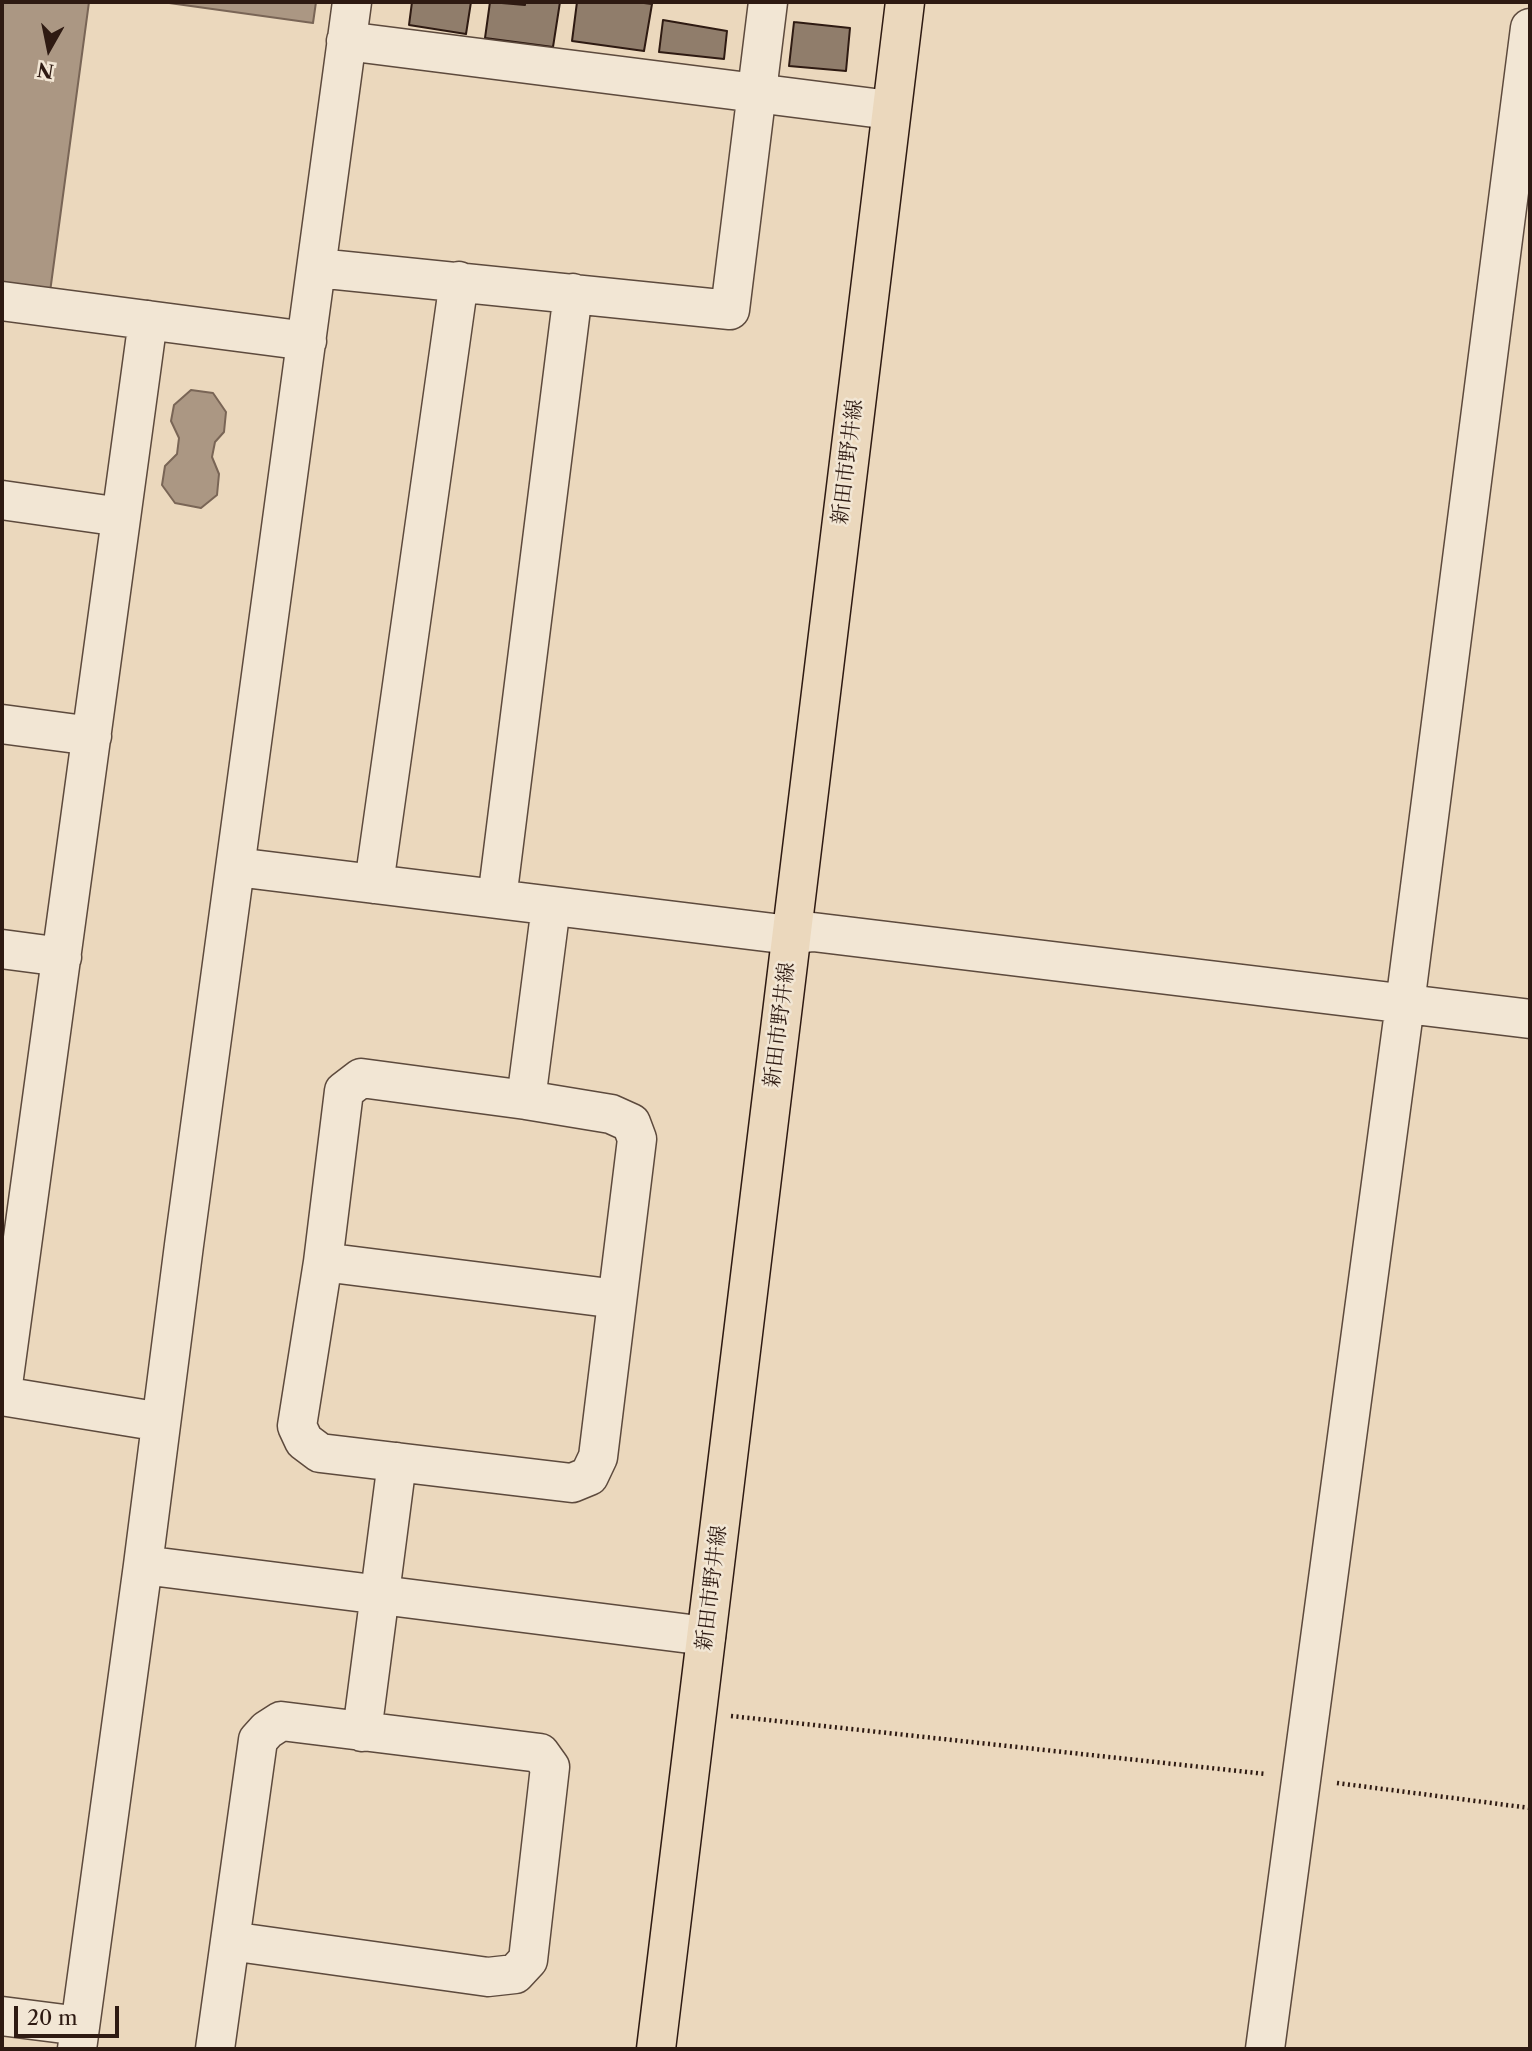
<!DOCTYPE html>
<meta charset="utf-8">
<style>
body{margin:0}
#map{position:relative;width:1532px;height:2051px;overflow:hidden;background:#ebd8bd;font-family:"Libre Caslon Text",serif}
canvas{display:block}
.frame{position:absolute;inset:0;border:4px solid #2e1a12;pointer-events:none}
.north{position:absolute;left:14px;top:14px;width:70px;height:70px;-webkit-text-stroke:5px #f2e6d4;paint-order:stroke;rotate:189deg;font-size:19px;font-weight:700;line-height:28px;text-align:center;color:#2e1a12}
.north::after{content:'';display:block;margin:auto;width:24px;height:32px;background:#2e1a12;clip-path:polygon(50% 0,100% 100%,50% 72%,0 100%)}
.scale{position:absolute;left:14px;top:2006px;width:105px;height:32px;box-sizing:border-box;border:4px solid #2e1a12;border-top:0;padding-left:9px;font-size:21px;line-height:24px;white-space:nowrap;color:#2e1a12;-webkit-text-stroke:5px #f2e6d4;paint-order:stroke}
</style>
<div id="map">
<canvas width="1532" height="2051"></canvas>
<div class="frame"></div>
<div class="north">N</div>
<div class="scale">20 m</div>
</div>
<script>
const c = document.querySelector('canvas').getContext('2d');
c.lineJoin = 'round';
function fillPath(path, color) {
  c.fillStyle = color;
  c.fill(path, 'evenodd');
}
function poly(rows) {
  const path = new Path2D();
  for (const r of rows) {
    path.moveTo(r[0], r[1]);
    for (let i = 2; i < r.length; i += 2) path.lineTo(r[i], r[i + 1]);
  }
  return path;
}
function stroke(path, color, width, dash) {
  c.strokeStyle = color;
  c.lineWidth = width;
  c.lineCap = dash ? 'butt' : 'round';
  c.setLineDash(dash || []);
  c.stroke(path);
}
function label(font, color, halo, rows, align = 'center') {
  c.font = font + ' "Libre Caslon Text","Noto Serif JP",serif';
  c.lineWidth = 5;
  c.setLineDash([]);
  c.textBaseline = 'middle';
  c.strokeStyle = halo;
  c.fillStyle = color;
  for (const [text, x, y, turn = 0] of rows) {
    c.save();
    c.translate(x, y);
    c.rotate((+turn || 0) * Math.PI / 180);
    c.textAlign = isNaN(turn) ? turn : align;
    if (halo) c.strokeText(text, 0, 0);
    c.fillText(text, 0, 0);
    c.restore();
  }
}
const water = poly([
 [2,2,89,2,50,292,2,286,2,2],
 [162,2,316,2,313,23,162,2],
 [191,390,213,393,226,412,224,432,215,442,212,457,219,474,217,495,201,508,175,503,162,485,165,466,177,454,179,438,171,421,174,405,191,390]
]);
fillPath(water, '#ab9783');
stroke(water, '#796556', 2);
const building = poly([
 [412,2,471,2,466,34,409,25,412,2],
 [490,2,525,5,525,2,560,2,553,47,485,38,490,2],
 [577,2,636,2,652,4,644,51,572,41,577,2],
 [663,20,727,31,724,59,659,52,663,20],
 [794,22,850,28,846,71,789,66,794,22]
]);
fillPath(building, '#907d6b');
stroke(building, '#2e1a12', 2);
const minor = poly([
 [346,41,890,110],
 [317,268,730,310,768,2],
 [2,301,307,341],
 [2,500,121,517],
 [2,724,92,736],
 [236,867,790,935,813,932,1530,1019],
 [374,884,459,281],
 [497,899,573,293],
 [2,949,62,957],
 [361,1078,526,1100,611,1114,631,1123,637,1139,598,1457,589,1476,572,1483,320,1453,304,1441,297,1426,323,1262,344,1091,361,1078],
 [526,1100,551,906],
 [323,1262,617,1299],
 [2,1392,148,320],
 [2,1396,161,1422],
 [143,1565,706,1636],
 [362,1732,397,1462],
 [2,2016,80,2026],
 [77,2049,143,1565,184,1245,352,2],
 [215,2049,230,1941,258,1740,267,1730,281,1721,540,1753,550,1767,528,1960,515,1974,488,1977,230,1941],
 [1265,2049,1405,1004,1530,28]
]);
const major = poly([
 [656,2049,905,2]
]);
stroke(minor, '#5d4a3d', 41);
stroke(major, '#2e1a12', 41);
stroke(poly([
 [731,1716,1266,1774],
 [1337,1783,1530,1808]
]), '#2e1a12', 4.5, [2, 3.5]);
stroke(minor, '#f2e6d4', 38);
stroke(major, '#ebd8bd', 38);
label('21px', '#2e1a12', '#f2e6d4', [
 ["新田市野井線",848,462,-83],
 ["新田市野井線",780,1025,-83],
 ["新田市野井線",712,1588,-83]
]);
</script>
